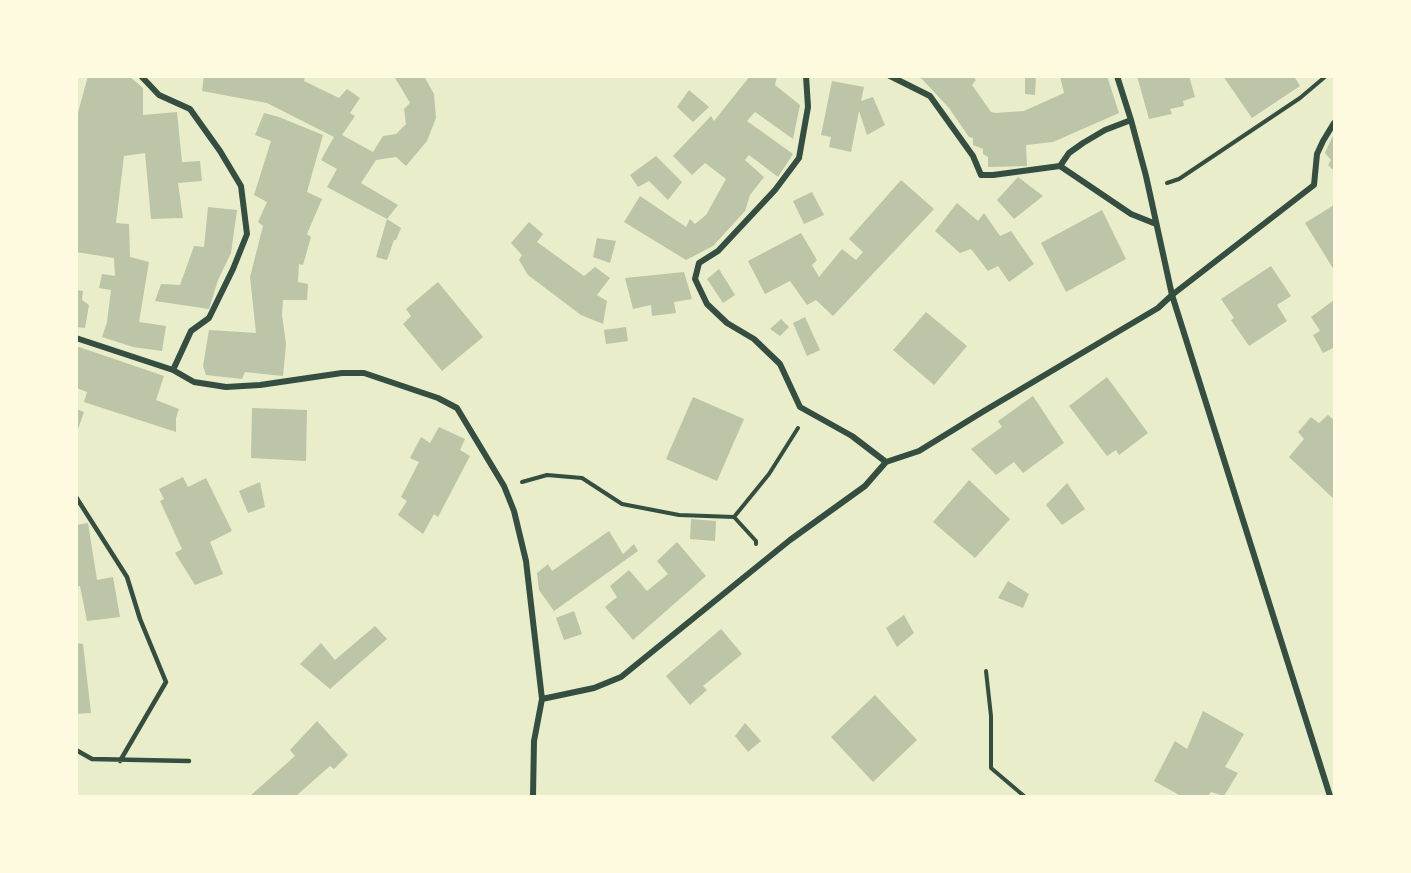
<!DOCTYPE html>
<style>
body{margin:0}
#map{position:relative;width:1411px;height:873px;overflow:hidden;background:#e9edc9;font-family:"DM Sans",sans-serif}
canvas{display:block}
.frame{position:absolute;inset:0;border:78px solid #fefae0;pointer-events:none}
</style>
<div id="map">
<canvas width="1411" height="873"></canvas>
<div class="frame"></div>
</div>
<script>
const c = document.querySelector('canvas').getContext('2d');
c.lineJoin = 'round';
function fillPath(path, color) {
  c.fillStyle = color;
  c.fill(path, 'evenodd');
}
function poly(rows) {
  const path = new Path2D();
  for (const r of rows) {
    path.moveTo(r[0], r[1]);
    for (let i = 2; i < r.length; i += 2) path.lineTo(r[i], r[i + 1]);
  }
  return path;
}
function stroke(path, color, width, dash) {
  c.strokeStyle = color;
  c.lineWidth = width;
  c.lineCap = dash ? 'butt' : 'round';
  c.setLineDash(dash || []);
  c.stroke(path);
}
fillPath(poly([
 [88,76,129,76,143,88,143,115,177,112,182,162,200,161,202,181,178,183,183,218,151,219,145,153,124,156,116,223,129,224,130,257,149,262,139,322,166,326,162,351,133,347,102,337,107,322,111,290,99,288,102,274,115,276,114,258,76,252,76,120],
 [204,76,305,76,304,81,339,98,347,89,360,98,350,113,355,116,342,135,373,152,383,136,396,134,406,124,404,109,410,103,394,76,424,76,434,94,436,118,427,141,406,166,396,157,376,160,361,183,398,205,387,219,327,187,337,169,321,160,334,137,267,103,202,91],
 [750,76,777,76,775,85,800,105,793,139,755,112,747,121,793,154,778,177,749,155,745,160,764,177,750,195,745,211,713,246,686,260,624,222,640,196,686,227,690,219,695,224,706,215,726,179,705,163,692,175,673,156,711,116,714,121],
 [916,76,972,76,976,80,972,85,991,112,995,113,1024,111,1064,93,1060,76,1107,76,1119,113,1053,142,1026,145,1027,166,988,167,988,157,983,154,983,149,973,145,973,138,969,137,949,108,922,79],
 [1025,76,1036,76,1035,95,1025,94],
 [1137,76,1189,76,1195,97,1183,101,1184,106,1170,109,1172,114,1149,119],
 [1223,76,1294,76,1300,86,1252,118],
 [832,81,864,87,861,101,873,97,885,125,867,135,859,111,851,152,829,147,831,137,821,135],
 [689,90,709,107,693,122,677,107],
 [264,113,279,117,323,135,307,192,322,199,307,234,311,237,303,265,299,264,298,282,308,284,307,300,283,300,282,315,286,344,283,376,245,372,242,379,206,375,203,366,209,330,256,333,250,277,263,226,258,222,267,202,254,195,271,141,255,135],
 [1334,133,1334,169,1332,169,1328,165,1331,160,1325,153],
 [656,156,682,182,668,200,649,181,638,187,630,175],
 [1018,177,1043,196,1014,219,997,200],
 [901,180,934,209,833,316,816,300,807,305,790,281,765,294,748,261,801,233,817,260,812,265,819,277,842,249,856,260,863,252,849,239],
 [812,192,824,215,804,224,793,201],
 [957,203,978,221,984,213,1000,236,1011,231,1034,264,1009,282,998,266,988,271,971,249,960,253,935,231],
 [1334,205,1334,270,1305,223],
 [208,207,237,210,231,253,218,280,209,309,155,301,161,284,180,285,194,246,204,247],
 [1102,210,1126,259,1066,292,1041,243],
 [387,219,401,228,396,240,394,240,387,260,376,257],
 [529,222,543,234,537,242,584,276,595,267,610,278,597,295,607,301,603,324,581,315,528,275,519,260,522,255,511,243],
 [597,238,616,241,610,263,593,257],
 [1271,266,1291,296,1277,305,1287,321,1249,346,1231,320,1234,318,1221,299],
 [719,269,735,295,723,303,707,279],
 [684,272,692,299,674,302,676,313,652,316,651,305,633,309,625,278],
 [438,282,483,337,442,371,403,324,411,316,406,309],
 [76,290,83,291,82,300,89,305,85,328,76,327],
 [1334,300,1334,351,1333,348,1323,353,1313,335,1320,331,1311,317],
 [926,312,967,346,934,385,893,350],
 [805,317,820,350,807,356,793,323],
 [781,319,789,327,780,336,770,329],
 [626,327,628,341,606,344,604,330],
 [76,346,164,376,156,400,179,409,176,418,176,432,84,402,87,392,76,388],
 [1107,377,1148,433,1119,455,1116,450,1107,456,1069,406],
 [1033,396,1064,443,1023,473,1014,462,996,475,971,449,1002,427,998,421],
 [693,397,744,419,717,481,666,459],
 [252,408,307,410,306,461,251,458],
 [76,409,84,412,77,432,76,432],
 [1328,415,1334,420,1334,499,1289,457,1304,439,1298,432,1311,417,1319,423],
 [439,427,465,439,460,450,470,456,438,517,434,514,423,534,398,515,407,501,401,497,419,462,410,458,421,437,430,443],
 [183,477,188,487,206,478,232,531,210,542,223,574,195,585,175,553,182,549,160,501,164,499,159,489],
 [969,480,1010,519,975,558,933,522],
 [260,482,265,507,248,513,239,491],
 [1067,483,1085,509,1062,525,1046,505],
 [691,519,716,521,715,541,690,539],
 [88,523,97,580,113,577,120,617,87,621,80,586,76,587,76,525],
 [609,531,623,554,634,544,638,551,554,611,539,590,537,573,548,564,552,571],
 [677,542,706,576,633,640,605,607,617,597,610,586,629,570,647,591,668,574,657,561],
 [1008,581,1029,594,1023,608,998,598],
 [574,611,582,634,564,640,556,618],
 [904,615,914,633,897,647,886,628],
 [375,626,387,639,330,689,300,664,321,643,335,660],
 [721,629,742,654,703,686,707,690,690,705,666,676],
 [76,643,83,644,91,713,76,714],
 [875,695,917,740,873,782,831,737],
 [1203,711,1244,734,1225,767,1238,773,1224,796,1211,792,1208,796,1181,796,1154,781,1175,741,1187,749],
 [317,721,348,755,334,769,330,766,296,796,250,796,295,756,290,750],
 [745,723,761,741,748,752,735,736]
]), '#bcc5a7');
stroke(poly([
 [1167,183,1179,179,1300,98,1326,76],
 [522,482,547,475,582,478,622,504,679,515,734,517,769,474,798,428],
 [734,517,756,541,756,544],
 [986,671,991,716,991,768,1024,796]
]), '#344e41', 4);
stroke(poly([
 [76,497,127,577,140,619,166,682,120,761],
 [76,750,92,759,189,761]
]), '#344e41', 4.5);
stroke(poly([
 [141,76,159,95,190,109,220,151,241,186,247,234,233,269,209,318,191,331,173,370],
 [806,76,808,107,799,158,775,190,718,251,699,263,695,279,707,304,727,323,754,339,780,364,800,407,852,436,886,462],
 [890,76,930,96,973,156,981,175,993,175,1060,166,1131,214,1156,224],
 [1117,76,1131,120,1146,176,1172,295,1330,796],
 [1060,166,1069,153,1083,143,1105,130,1131,120],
 [76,338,173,370,194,382,226,387,260,385,342,373,364,373,438,398,457,408,504,486,514,511,526,561,542,699,534,741,533,796],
 [542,699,594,688,621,677,790,540,865,486,886,462,919,451,984,411,1158,308,1172,295,1314,185,1317,154,1323,141,1334,123]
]), '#344e41', 6);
</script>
